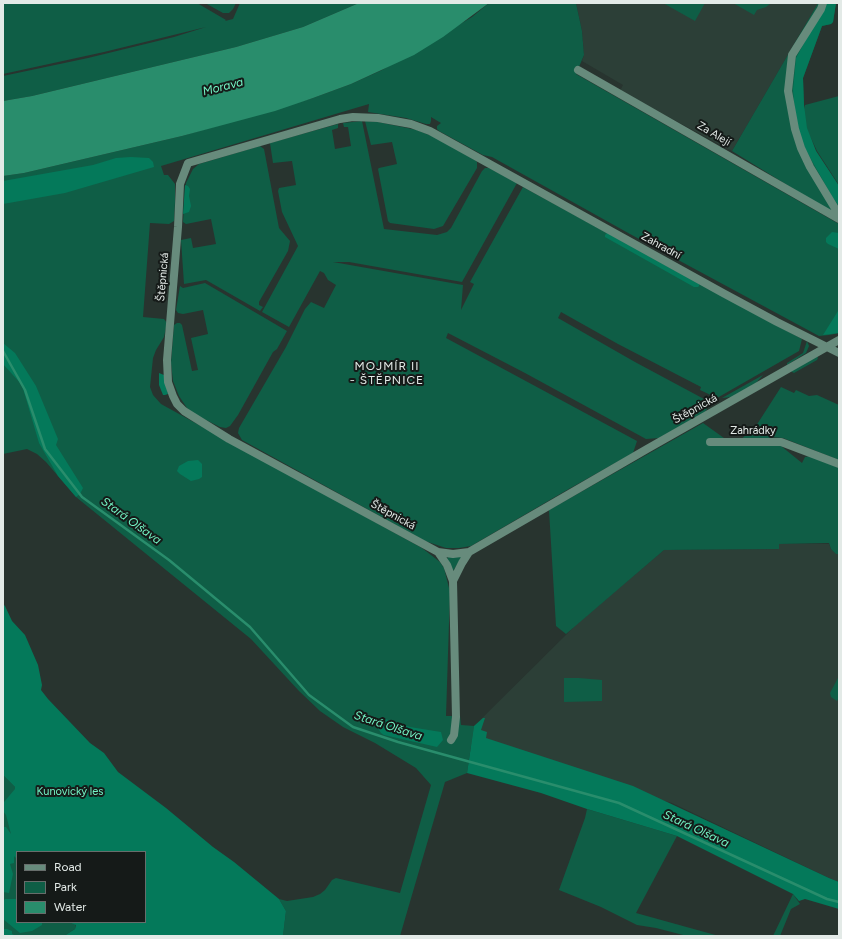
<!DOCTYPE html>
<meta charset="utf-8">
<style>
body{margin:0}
#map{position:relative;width:842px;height:939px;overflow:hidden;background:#28342f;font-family:Figtree,sans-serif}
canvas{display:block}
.frame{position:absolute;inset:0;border:4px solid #e3eae7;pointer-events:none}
.legend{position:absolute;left:16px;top:851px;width:130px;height:72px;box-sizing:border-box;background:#151a18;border:1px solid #676d6b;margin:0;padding:5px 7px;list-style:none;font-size:12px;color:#e3eae7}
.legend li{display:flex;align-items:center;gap:8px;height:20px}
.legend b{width:20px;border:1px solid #676d6b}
</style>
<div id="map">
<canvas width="842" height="939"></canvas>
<div class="frame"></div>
<ul class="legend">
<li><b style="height:5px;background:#678b7c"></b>Road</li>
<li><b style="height:11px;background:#0f5e46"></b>Park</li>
<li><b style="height:11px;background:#298d6c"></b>Water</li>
</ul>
</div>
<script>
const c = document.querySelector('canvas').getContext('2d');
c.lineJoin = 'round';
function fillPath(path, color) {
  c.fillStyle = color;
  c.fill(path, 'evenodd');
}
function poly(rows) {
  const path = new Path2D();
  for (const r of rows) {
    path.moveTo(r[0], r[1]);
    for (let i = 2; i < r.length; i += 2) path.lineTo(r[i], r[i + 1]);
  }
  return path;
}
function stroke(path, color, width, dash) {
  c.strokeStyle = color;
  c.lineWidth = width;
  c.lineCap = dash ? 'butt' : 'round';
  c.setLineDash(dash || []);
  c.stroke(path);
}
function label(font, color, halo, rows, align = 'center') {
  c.font = font + ' Figtree,sans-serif';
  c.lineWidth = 4;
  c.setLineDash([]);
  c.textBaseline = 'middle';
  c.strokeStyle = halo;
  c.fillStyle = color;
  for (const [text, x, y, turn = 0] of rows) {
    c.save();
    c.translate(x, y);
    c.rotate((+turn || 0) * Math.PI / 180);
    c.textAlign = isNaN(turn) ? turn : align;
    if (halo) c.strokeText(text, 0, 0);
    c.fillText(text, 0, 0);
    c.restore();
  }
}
fillPath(poly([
 [576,3,818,3,732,151,620,91,623,85,582,61,584,55,582,31],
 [779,544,829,544,831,549,836,554,839,554,839,882,829,878,672,803,457,743,577,624,664,550,778,549]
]), '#2c3f37');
fillPath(poly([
 [3,3,197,3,226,20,225,21,233,19,240,3,359,3,303,27,236,47,32,96,3,101,3,76,88,58,174,37,206,27,104,52,3,74],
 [205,3,236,3,233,9,229,13,223,13],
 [489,3,576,3,582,31,584,55,576,74,839,224,839,333,829,335,819,336,630,234,492,157,483,155,439,131,437,129,437,126,441,123,431,117,431,121,430,124,426,124,406,118,368,112,369,104,161,166,164,175,168,175,175,184,175,202,174,221,169,224,150,223,143,317,164,319,167,323,164,337,156,350,153,358,150,387,153,395,161,404,422,548,440,562,444,568,450,592,446,716,460,716,461,725,474,726,467,773,445,782,400,936,283,936,286,911,279,899,287,901,313,897,320,894,325,890,332,880,336,878,400,893,431,785,416,768,375,743,343,727,320,711,299,691,251,639,76,497,46,462,37,454,27,449,3,454,3,176,24,173,182,136,313,98,351,84,382,70,472,17],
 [663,3,705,3,695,21],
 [733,3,771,3,766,7,757,10,754,15],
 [818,3,836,3,833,22,831,24,822,26,803,78,804,105,804,109,805,105,839,96,839,185,817,151,810,136,816,151,839,186,839,217,732,151],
 [362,121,384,229,437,235,447,232,451,228,482,171,485,168,489,168,517,183,462,282,349,262,333,262,463,285,461,310,474,284,470,282,523,187,802,339,799,351,717,398,700,390,701,387,618,344,561,312,558,318,635,362,704,399,706,403,707,409,705,412,659,438,646,439,525,373,448,333,446,338,637,441,633,453,567,490,471,546,459,548,446,548,425,541,242,440,238,433,239,428,286,347,305,309,311,302,324,308,336,285,328,280,324,273,320,271,289,327,262,312,298,246,282,212,278,191,279,188,296,185,292,161,273,163,270,143,338,124,338,128,332,130,335,149,351,146,348,127,344,127,343,123],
 [365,121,378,122,417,130,434,137,475,160,477,162,477,168,443,226,434,229,390,223,388,221,378,169,379,168,397,164,392,142,371,145],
 [260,146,264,149,279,228,290,241,288,251,259,302,259,305,263,307,260,311,206,280,184,284,181,240,191,238,193,248,216,244,211,219,186,224,183,222,186,183,193,169,199,164],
 [205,283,287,331,277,349,273,352,238,415,230,426,226,428,220,427,196,415,187,408,179,396,173,381,171,363,174,325,177,323,180,323,182,325,192,371,198,370,191,338,208,334,203,310,183,314,178,313,176,310,180,286,183,288],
 [807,341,809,346,806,353,787,365,787,363,803,353],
 [817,356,818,358,817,360,794,373,792,372,791,371],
 [763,375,756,383,732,397,722,398],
 [781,387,794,393,796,390,809,396,817,395,839,405,839,460,783,438,770,437,802,463,805,457,810,456,839,468,839,554,836,554,831,549,829,543,779,544,779,549,664,550,566,634,556,626,549,510,703,423,724,438,739,441,756,426],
 [448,557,462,557,453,571,447,559],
 [839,676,839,697,837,701,831,697,830,693],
 [564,678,579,678,602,680,602,701,564,702],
 [3,775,15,787,21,810,54,852,17,852,17,922,76,922,75,929,64,936,3,936],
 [587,809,677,836,636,913,719,936,687,936,656,928,637,925,601,907,559,890,585,818],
 [793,894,800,904,791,909,780,936,773,936]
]), '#0f5e46');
fillPath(poly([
 [826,3,836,3,833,22,831,24,822,26,803,78,804,105,807,128,816,151,839,186,839,206,833,198,804,147,796,125,793,90,796,58],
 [131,157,149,158,153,162,154,167,65,193,3,204,3,181,93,165,116,158],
 [185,185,188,186,190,189,189,196,191,206,189,212,183,214],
 [832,232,839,233,839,249,828,244,826,242,826,238],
 [607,233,699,284,699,286,698,287,694,287,605,237,605,235],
 [839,291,839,333,823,335,838,311],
 [3,343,15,353,36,386,58,439,56,445,83,488,80,494,76,497,58,476,39,443,22,385,3,364],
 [159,373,164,375,168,394,165,395,163,395,159,385],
 [198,460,202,464,202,477,199,479,191,481,180,474,177,471,179,466,188,461],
 [3,604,5,606,12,621,25,635,38,665,42,685,41,690,48,699,90,743,104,753,118,772,166,808,213,847,234,862,279,899,286,911,283,936,64,936,75,929,76,925,69,922,145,922,145,852,17,852,17,859,14,856,14,863,10,864,13,874,9,893,3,892,3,827,6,827,11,834,6,815,3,811,4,802,15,789,15,787,3,775],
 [483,718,485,718,481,730,487,732,486,738,633,786,829,878,839,882,839,909,805,899,799,901,793,894,677,836,587,809,541,793,467,773,474,726],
 [385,719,410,727,441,732,443,740,437,747,384,735,381,733,377,727,380,721],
 [5,899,17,899,17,922,42,922,42,925,32,931,20,933,3,919,3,901],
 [3,929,7,929,12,931,12,934,16,936,3,936]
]), '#04795a');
fillPath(poly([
 [359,3,489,3,443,37,414,55,351,84,313,98,275,111,182,136,24,173,3,176,3,101,32,96,236,47,303,27]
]), '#298d6c');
stroke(poly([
 [3,351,25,390,45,449,82,497,169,560,250,627,309,695,353,727,398,742,619,803,827,899,839,902]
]), '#298d6c', 2.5);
stroke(poly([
 [823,3,821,9,792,55,788,91,795,129,801,148,810,167,839,215],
 [578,70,839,219],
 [710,442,781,442,839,464],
 [438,552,447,565,453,581,456,717,454,735,451,740],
 [469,552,453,554,438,552,229,439,184,411,177,404,173,396,168,382,167,360,178,227,180,184,188,163,340,119,353,117,378,118,411,124,430,131,723,293,777,322,839,353],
 [453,581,462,563,469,552,647,449,839,340]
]), '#678b7c', 8);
label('11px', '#e3eae7', '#151a18', [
 ["Za Alejí",714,134,30],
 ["Zahradní",661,246,29],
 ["Štěpnická",163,277,-85],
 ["Štěpnická",695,409,-29],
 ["Zahrádky",753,431],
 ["Štěpnická",393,515,29]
]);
label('11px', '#74f5c6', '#151a18', [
 ["Kunovický les",70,792]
]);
label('italic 12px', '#74f6c6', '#151a18', [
 ["Morava",223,87,-14],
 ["Stará Olšava",131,521,36],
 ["Stará Olšava",388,726,18],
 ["Stará Olšava",696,829,25]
]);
c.letterSpacing = '1px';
label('12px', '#e3eae7', '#151a18', [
 ["MOJMÍR II",387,366],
 ["- ŠTĚPNICE",387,380]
]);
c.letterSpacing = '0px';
</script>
